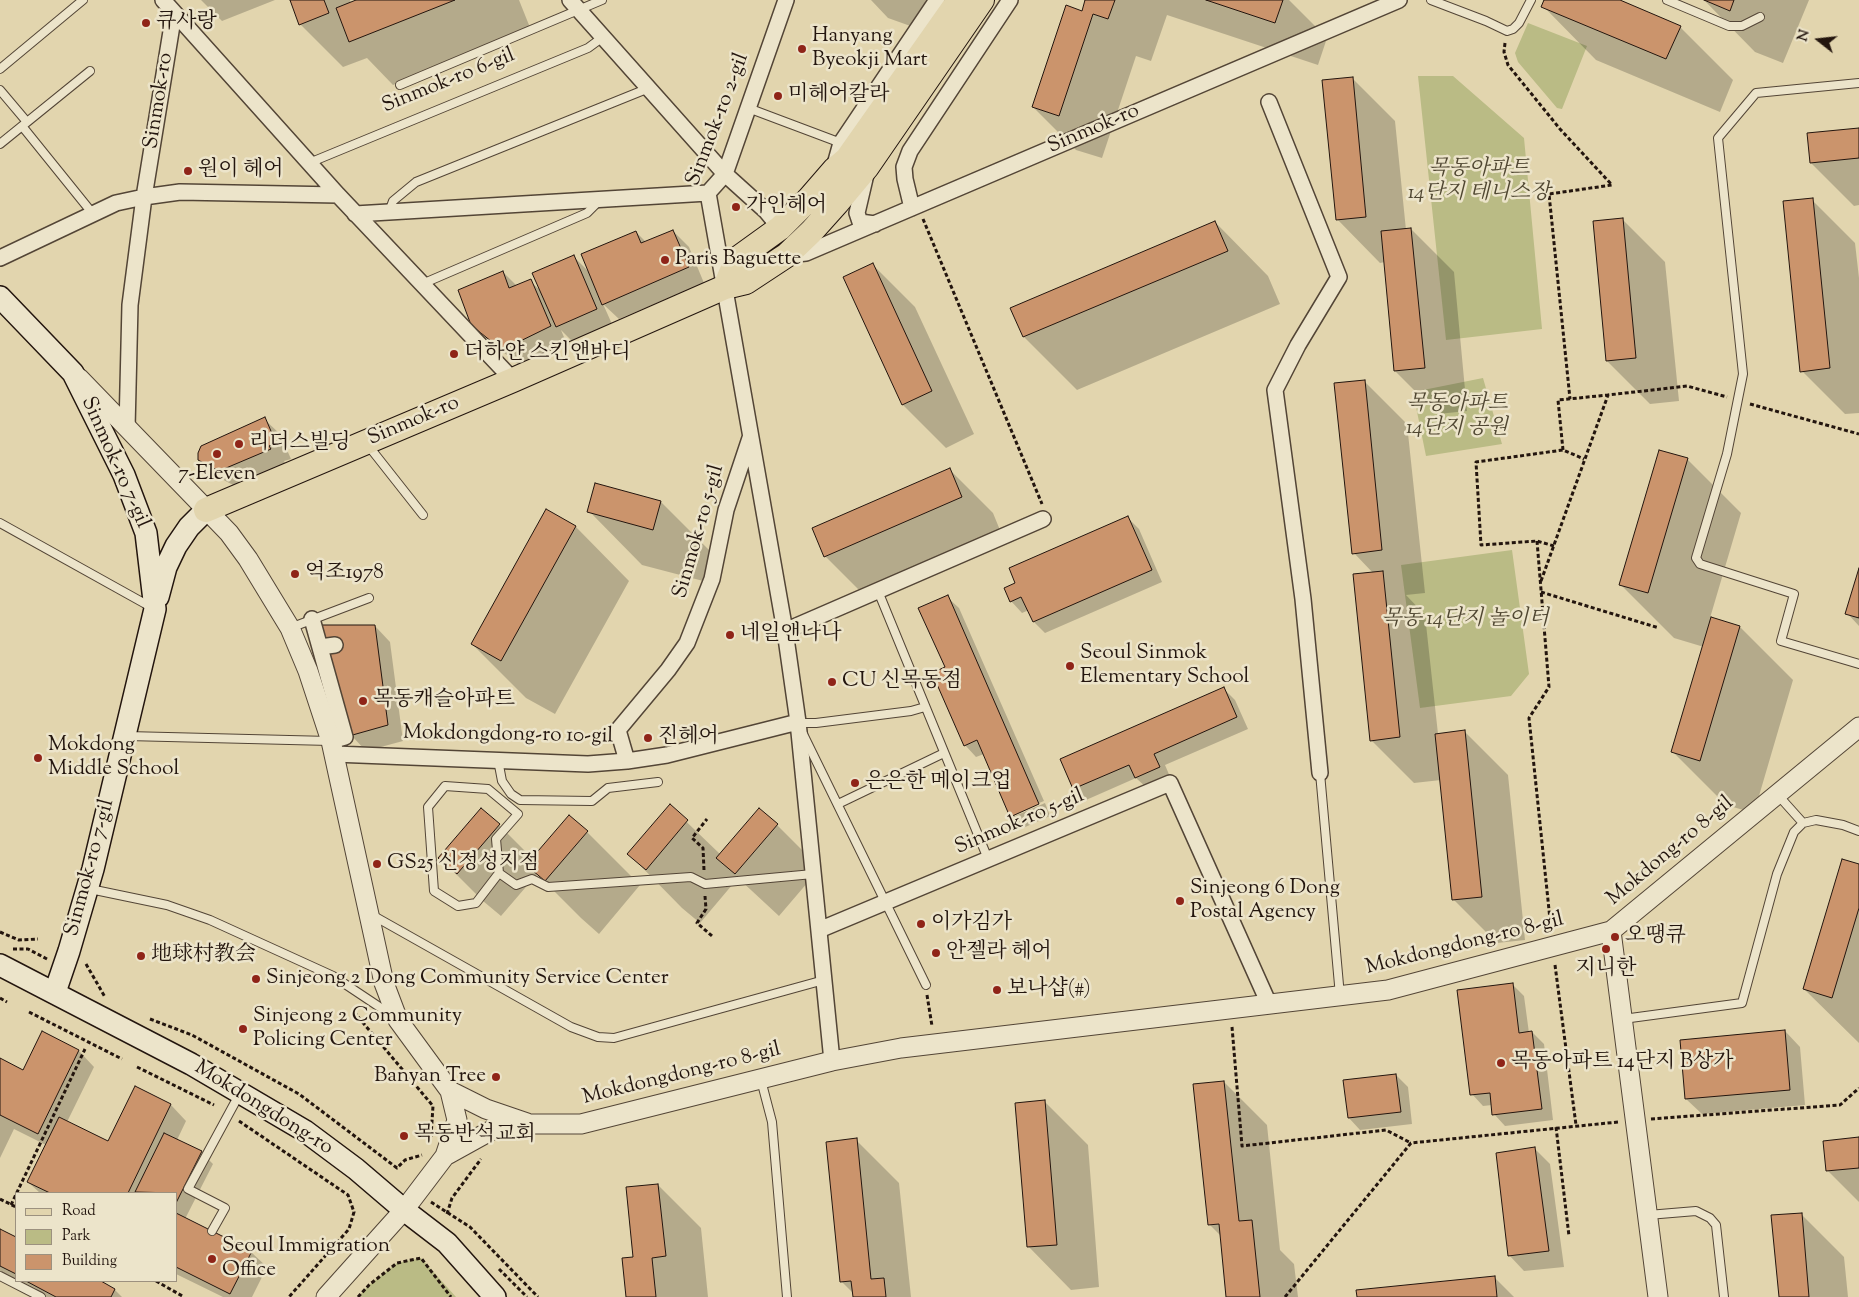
<!DOCTYPE html>
<meta charset="utf-8">
<style>
body{margin:0}
#map{position:relative;width:1859px;height:1297px;overflow:hidden;background:#e2d5ae;font-family:"Sorts Mill Goudy",serif}
canvas{display:block}
.legend{position:absolute;left:15px;top:1192px;width:162px;height:90px;box-sizing:border-box;background:#ece4ca;border:1px solid #9c917f;margin:0;padding:6px 9px;list-style:none;font-size:15px;color:#23150e}
.legend li{display:flex;align-items:center;gap:10px;height:25px}
.legend b{width:25px;border:1px solid #9c917f}
.north{position:absolute;left:1794px;top:15px;width:50px;height:50px;-webkit-text-stroke:4px #ece4ca;paint-order:stroke;rotate:286deg;font-size:14px;font-weight:700;line-height:20px;text-align:center;color:#23150e}
.north::after{content:'';display:block;margin:auto;width:18px;height:22px;background:#23150e;clip-path:polygon(50% 0,100% 100%,50% 72%,0 100%)}
</style>
<div id="map">
<canvas width="1859" height="1297"></canvas>
<ul class="legend">
<li><b style="height:6px;background:#e2d5ae"></b>Road</li>
<li><b style="height:14px;background:#babb85"></b>Park</li>
<li><b style="height:14px;background:#cb946c"></b>Building</li>
</ul>
<div class="north">N</div>
</div>
<script>
const c = document.querySelector('canvas').getContext('2d');
c.lineJoin = 'round';
function fillPath(path, color) {
  c.fillStyle = color;
  c.fill(path, 'evenodd');
}
function poly(rows) {
  const path = new Path2D();
  for (const r of rows) {
    path.moveTo(r[0], r[1]);
    for (let i = 2; i < r.length; i += 2) path.lineTo(r[i], r[i + 1]);
  }
  return path;
}
function stroke(path, color, width, dash) {
  c.strokeStyle = color;
  c.lineWidth = width;
  c.lineCap = dash ? 'butt' : 'round';
  c.setLineDash(dash || []);
  c.stroke(path);
}
function label(font, color, halo, rows, align = 'center') {
  c.font = font + ' "Sorts Mill Goudy","Noto Serif KR",serif';
  c.lineWidth = 5;
  c.setLineDash([]);
  c.textBaseline = 'middle';
  c.strokeStyle = halo;
  c.fillStyle = color;
  for (const [text, x, y, turn = 0] of rows) {
    c.save();
    c.translate(x, y);
    c.rotate((+turn || 0) * Math.PI / 180);
    c.textAlign = isNaN(turn) ? turn : align;
    if (halo) c.strokeText(text, 0, 0);
    c.fillText(text, 0, 0);
    c.restore();
  }
}
fillPath(poly([
 [1528,23,1587,46,1562,109,1557,108,1518,62,1515,53],
 [1418,76,1453,76,1524,138,1542,329,1446,340],
 [1483,378,1502,444,1426,456,1413,392],
 [1512,550,1529,674,1511,696,1420,708,1401,565],
 [421,1258,456,1297,358,1297,369,1285,397,1263]
]), '#babb85');
fillPath(poly([
 [201,0,275,0,222,21],
 [291,0,350,0,351,3,359,0,519,0,531,30,393,85,367,58,343,67,300,24],
 [871,0,926,0,916,28,888,18],
 [1087,0,1289,0,1327,38,1318,65,1167,15,1151,61,1136,56,1102,158,1076,150,1033,107,1083,12],
 [1545,0,1617,0,1680,27,1733,80,1720,112,1596,60,1543,6],
 [1704,0,1809,0,1783,63,1755,52],
 [1352,78,1395,121,1406,230,1411,229,1454,272,1467,411,1438,414,1395,371,1385,262,1380,263,1337,219],
 [1859,129,1859,205,1854,206,1811,163],
 [1812,200,1855,243,1859,278,1859,413,1845,414,1802,371],
 [1622,219,1665,262,1679,401,1650,404,1607,361],
 [1215,222,1268,276,1280,304,1077,390,1024,337],
 [673,231,689,247,704,283,619,319,603,304,612,324,573,342,561,330,566,342,518,364,488,340,472,324,503,272,517,286,530,281,542,292,573,256,590,273,636,232,646,242],
 [872,264,915,307,974,434,946,448,903,405,844,277],
 [1364,381,1407,424,1425,593,1406,595,1425,615,1438,734,1465,732,1508,775,1525,940,1497,943,1454,900,1441,780,1414,783,1371,740,1373,573,1354,553],
 [264,419,280,434,291,459,284,461,286,465,235,486,216,476,200,460],
 [1660,451,1688,460,1741,513,1710,618,1740,627,1793,680,1754,813,1726,805,1673,752,1704,647,1674,638,1621,585],
 [950,470,993,513,1004,540,868,599,825,556],
 [661,502,714,555,707,582,642,565,589,511],
 [546,511,576,527,629,581,555,714,526,698,472,644],
 [1127,517,1139,529,1162,582,1045,633,1034,622,1029,610,1022,613,1011,601],
 [1859,572,1859,626,1847,613],
 [947,597,959,608,1044,801,1015,813,1015,816,1045,803,1050,816,1023,828,1011,816,984,754,976,757,965,745,946,668],
 [375,626,390,642,403,741,366,751,351,735],
 [1224,689,1235,700,1248,729,1165,765,1171,779,1148,789,1136,778,1086,800,1074,788],
 [670,806,721,855,777,825,820,868,779,916,738,878,700,923,682,908,629,854],
 [499,825,533,859,587,832,640,885,599,934,581,918,537,874,501,916,483,901,440,858],
 [1859,866,1859,1043,1804,989],
 [1513,985,1524,996,1529,1033,1532,1032,1544,1044,1553,1120,1505,1126,1494,1114,1492,1105,1483,1106,1472,1094],
 [1785,1031,1800,1047,1805,1105,1702,1114,1686,1099],
 [43,1033,79,1051,94,1067,67,1122,109,1143,136,1088,171,1105,186,1121,177,1140,201,1152,213,1164,185,1219,251,1252,267,1267,252,1297,223,1297,176,1274,176,1193,40,1193,28,1182,46,1145,14,1129,0,1158,0,1059,24,1071],
 [1396,1075,1408,1087,1412,1124,1360,1130,1349,1118],
 [1224,1082,1267,1125,1280,1250,1294,1264,1298,1297,1228,1297,1221,1236,1209,1224],
 [1045,1102,1088,1145,1099,1287,1071,1290,1028,1246],
 [1859,1138,1859,1202,1827,1170],
 [856,1140,899,1183,911,1297,854,1297,854,1294,842,1282],
 [1534,1148,1550,1164,1564,1267,1524,1271,1509,1255],
 [658,1185,701,1228,708,1297,627,1297,635,1258],
 [1801,1214,1844,1257,1848,1297,1780,1297],
 [0,1230,16,1238,16,1279,0,1271],
 [1494,1277,1514,1297,1358,1297],
 [20,1281,98,1281,115,1290,122,1297,43,1297,35,1288]
]), '#0003');
const building = poly([
 [290,0,324,0,329,13,299,25,290,0],
 [356,0,455,0,349,42,336,8,356,0],
 [1085,0,1115,0,1108,19,1093,14,1059,116,1032,107,1066,5,1082,11,1085,0],
 [1206,0,1283,0,1275,23,1206,0],
 [1544,0,1620,0,1681,26,1666,59,1541,7,1544,0],
 [1704,0,1734,0,1730,11,1704,0],
 [1353,77,1366,217,1336,220,1322,80,1353,77],
 [1859,128,1859,158,1810,163,1807,133,1859,128],
 [1813,198,1830,368,1800,372,1783,201,1813,198],
 [1623,218,1636,358,1606,361,1593,221,1623,218],
 [1215,221,1228,251,1023,337,1010,308,1215,221],
 [1411,228,1425,368,1394,371,1381,231,1411,228],
 [673,230,689,267,602,305,581,254,636,231,641,243,673,230],
 [574,255,597,309,556,327,532,273,574,255],
 [873,263,932,391,902,405,843,277,873,263],
 [503,271,509,288,531,279,551,326,502,350,471,325,458,290,503,271],
 [1365,380,1382,550,1352,554,1334,383,1365,380],
 [265,417,276,443,269,446,271,449,219,471,198,460,198,453,201,446,265,417],
 [1659,450,1688,458,1648,593,1619,585,1659,450],
 [950,468,962,497,824,557,812,528,950,468],
 [595,483,661,501,653,530,587,512,595,483],
 [546,509,576,526,501,661,471,644,546,509],
 [1128,516,1152,570,1033,622,1021,597,1010,602,1004,588,1015,583,1009,568,1128,516],
 [1859,568,1859,618,1845,614,1859,568],
 [1383,571,1400,737,1370,741,1353,574,1383,571],
 [948,595,1039,804,1010,817,977,740,964,746,932,673,945,667,918,608,948,595],
 [1711,617,1740,626,1700,761,1671,752,1711,617],
 [320,625,375,625,388,725,349,736,320,625],
 [1224,687,1237,717,1154,754,1160,767,1135,778,1129,765,1073,789,1060,759,1224,687],
 [1465,730,1482,897,1452,900,1435,734,1465,730],
 [670,804,688,820,646,870,627,854,670,804],
 [481,808,500,824,457,874,438,858,481,808],
 [759,808,778,824,735,874,716,858,759,808],
 [569,815,588,831,545,881,526,865,569,815],
 [1842,859,1859,864,1859,908,1832,998,1803,989,1842,859],
 [1513,983,1519,1033,1532,1031,1542,1109,1492,1115,1490,1093,1470,1095,1457,990,1513,983],
 [1785,1030,1790,1090,1685,1099,1680,1040,1785,1030],
 [42,1031,79,1050,38,1134,0,1115,0,1058,23,1070,42,1031],
 [1396,1074,1401,1112,1348,1118,1343,1080,1396,1074],
 [1224,1081,1239,1221,1252,1220,1260,1297,1226,1297,1219,1224,1208,1225,1193,1084,1224,1081],
 [135,1086,171,1104,128,1193,50,1193,27,1182,59,1117,108,1141,135,1086],
 [1045,1100,1057,1245,1027,1247,1015,1103,1045,1100],
 [164,1133,202,1151,176,1203,176,1193,135,1192,164,1133],
 [1859,1137,1859,1168,1826,1171,1823,1141,1859,1137],
 [857,1138,871,1279,884,1278,886,1297,853,1297,851,1281,840,1282,826,1142,857,1138],
 [1535,1147,1549,1251,1508,1256,1496,1153,1535,1147],
 [658,1184,666,1256,652,1258,656,1297,626,1297,622,1258,633,1257,626,1187,658,1184],
 [176,1213,252,1251,230,1294,176,1267,176,1213],
 [1802,1213,1809,1297,1779,1297,1771,1215,1802,1213],
 [0,1229,16,1237,16,1274,0,1266,0,1229],
 [1495,1276,1497,1297,1357,1297,1356,1290,1495,1276],
 [26,1281,101,1281,115,1289,111,1297,56,1297,26,1281]
]);
fillPath(building, '#cb946c');
stroke(building, '#23150e', 1);
const service = poly([
 [1431,0,1486,21,1507,31,1513,29,1519,23,1531,0],
 [1667,0,1729,26,1742,26,1760,17],
 [0,69,83,0],
 [1859,83,1756,93,1718,138,1743,374,1727,454,1696,558,1700,564,1794,594,1781,641,1859,664],
 [400,85,602,0],
 [0,90,27,122],
 [748,108,841,143],
 [22,126,93,214],
 [0,144,90,71],
 [309,163,588,48,603,37],
 [389,212,393,201,416,182,649,88],
 [422,284,587,213,600,200],
 [367,444,423,515],
 [0,523,151,607],
 [878,591,988,859],
 [290,628,369,598],
 [798,723,816,723,911,711,925,707],
 [803,734,926,985],
 [127,736,330,741],
 [498,760,502,781,511,794,520,800,592,801,608,788,658,782],
 [1320,773,1340,996],
 [838,804,944,753],
 [1803,823,1816,820,1843,825,1859,831],
 [499,873,496,839,518,814,488,789,445,786,428,807,434,891,458,906,476,903,499,873,516,885,532,879,548,887,691,877,705,884,813,874],
 [90,889,167,905,210,920,333,976,393,1016],
 [372,915,571,1027,598,1037,614,1038,824,980],
 [1623,1019,1742,1003,1777,874,1794,832,1803,823,1777,794],
 [761,1080,772,1122,787,1297],
 [1648,1215,1696,1211,1710,1218,1716,1225,1724,1297],
 [212,1231,225,1208,188,1189,239,1095],
 [0,1276,41,1297]
]);
const minor = poly([
 [163,0,338,195,513,380],
 [570,0,725,174,766,211,780,228],
 [786,0,725,174,708,193,785,631,798,722,832,1061],
 [1269,102,1339,277,1298,345,1275,390,1303,599,1320,773],
 [834,168,841,143,937,0],
 [867,170,857,213,860,222,875,224],
 [912,208,905,179,904,167,910,151,1010,0],
 [355,214,708,193],
 [787,255,806,253,1399,0],
 [0,258,116,203,144,197,180,192,338,195],
 [127,428,130,305,144,197,174,13],
 [312,619,345,737,331,741],
 [785,631,1043,519],
 [320,647,335,645],
 [334,754,588,764,627,761,667,755,798,722],
 [627,761,618,730,668,670,687,643,712,579,726,510,750,438],
 [819,930,1170,783,1269,1004]
]);
const tertiary = poly([
 [79,378,229,533,248,559,290,628,308,671,331,741,384,983,398,1020,450,1091,457,1120,445,1156,404,1210,326,1297],
 [1611,931,1658,1297],
 [450,1091,486,1109,527,1123],
 [445,1156,492,1130,529,1124,581,1124,832,1061,901,1048,1388,990,1611,931,1859,727]
]);
const secondary = poly([
 [0,297,73,373,124,475,146,533,155,609,93,869,69,951,55,992],
 [158,597,166,567,176,546,189,527,206,510],
 [0,965,191,1064,305,1131,356,1169,404,1210,447,1243,495,1297]
]);
const primary = poly([
 [725,287,737,259,780,228,808,200,834,170,847,159,959,0],
 [206,510,513,380,725,287,746,282,787,255,811,232,837,203,867,167,982,0]
]);
stroke(service, '#534536', 10);
stroke(minor, '#534536', 18);
stroke(tertiary, '#534536', 21);
stroke(secondary, '#23150e', 24);
stroke(primary, '#23150e', 26);
stroke(poly([
 [1505,43,1504,52,1508,65,1560,129,1612,185,1549,194,1570,399],
 [923,219,1042,504],
 [1750,404,1859,434],
 [1563,450,1558,400,1608,395],
 [1537,541,1549,687,1529,718,1551,929],
 [1554,546,1537,541,1481,545,1476,462,1563,450,1584,459],
 [1541,581,1608,395,1687,386,1727,397],
 [1541,592,1659,628],
 [704,870,703,848,692,838,707,819],
 [705,896,706,909,697,923,712,936],
 [0,932,19,940,38,939],
 [13,949,28,949,47,959],
 [86,964,105,997],
 [1555,965,1576,1125],
 [927,995,932,1026],
 [0,998,7,1002],
 [29,1012,122,1059],
 [354,1012,433,1106,431,1137],
 [150,1019,192,1035,299,1094,397,1168,405,1160,422,1155],
 [1232,1027,1242,1146,1386,1130,1411,1143],
 [137,1067,214,1105],
 [1651,1119,1840,1105,1859,1088],
 [239,1121,348,1195,354,1212,349,1229,289,1297],
 [1556,1127,1569,1236],
 [0,1199,16,1207],
 [431,1202,470,1227,538,1297],
 [11,1205,85,1049],
 [447,1214,452,1198,481,1159],
 [499,1269,527,1297],
 [156,1281,184,1297],
 [358,1297,369,1285,397,1263,421,1258,451,1297],
 [1285,1297,1411,1143,1618,1122]
]), '#23150e', 3, [4, 2.5]);
stroke(service, '#ece4ca', 8);
stroke(minor, '#ece4ca', 15);
stroke(tertiary, '#ece4ca', 19);
stroke(secondary, '#ece4ca', 21);
stroke(primary, '#e2d5ae', 24);
for (const [x, y, r, color] of [
 [146,23,5,"#8f2418"],
 [802,49,5,"#8f2418"],
 [778,96,5,"#8f2418"],
 [188,171,5,"#8f2418"],
 [736,207,5,"#8f2418"],
 [665,260,5,"#8f2418"],
 [454,354,5,"#8f2418"],
 [239,444,5,"#8f2418"],
 [217,454,5,"#8f2418"],
 [295,574,5,"#8f2418"],
 [730,635,5,"#8f2418"],
 [1070,666,5,"#8f2418"],
 [832,682,5,"#8f2418"],
 [363,701,5,"#8f2418"],
 [648,738,5,"#8f2418"],
 [38,758,5,"#8f2418"],
 [855,783,5,"#8f2418"],
 [377,864,5,"#8f2418"],
 [1180,901,5,"#8f2418"],
 [921,924,5,"#8f2418"],
 [1615,937,5,"#8f2418"],
 [1606,949,5,"#8f2418"],
 [936,953,5,"#8f2418"],
 [141,956,5,"#8f2418"],
 [256,979,5,"#8f2418"],
 [997,990,5,"#8f2418"],
 [243,1029,5,"#8f2418"],
 [1501,1063,5,"#8f2418"],
 [496,1077,5,"#8f2418"],
 [404,1136,5,"#8f2418"],
 [212,1259,5,"#8f2418"]
]) {
  const dot = new Path2D();
  dot.arc(x, y, r, 0, 2 * Math.PI);
  c.fillStyle = color;
  c.fill(dot);
  stroke(dot, '#ece4ca', 2);
}
label('21px', '#23150e', '#ece4ca', [
 ["큐사랑",156,23],
 ["Hanyang",812,37],
 ["Byeokji Mart",812,61],
 ["미헤어칼라",788,96],
 ["원이 헤어",198,171],
 ["가인헤어",746,207],
 ["Paris Baguette",675,260],
 ["더하얀 스킨앤바디",464,354],
 ["리더스빌딩",249,444],
 ["7-Eleven",217,475,"center"],
 ["억조1978",305,574],
 ["네일앤나나",740,635],
 ["Seoul Sinmok",1080,654],
 ["Elementary School",1080,678],
 ["CU 신목동점",842,682],
 ["목동캐슬아파트",373,701],
 ["진헤어",658,738],
 ["Mokdong",48,746],
 ["Middle School",48,770],
 ["은은한 메이크업",865,783],
 ["GS25 신정성지점",387,864],
 ["Sinjeong 6 Dong",1190,889],
 ["Postal Agency",1190,913],
 ["이가김가",931,924],
 ["오땡큐",1625,937],
 ["안젤라 헤어",946,953],
 ["地球村教会",151,956],
 ["지니한",1606,970,"center"],
 ["Sinjeong 2 Dong Community Service Center",266,979],
 ["보나샵(#)",1007,990],
 ["Sinjeong 2 Community",253,1017],
 ["Policing Center",253,1041],
 ["목동아파트 14단지 B상가",1511,1063],
 ["Banyan Tree",486,1077,"right"],
 ["목동반석교회",414,1136],
 ["Seoul Immigration",222,1247],
 ["Office",222,1271]
], 'left');
label('21px', '#23150e', '#ece4ca', [
 ["Sinmok-ro 6-gil",449,82,-22],
 ["Sinmok-ro",160,101,-81],
 ["Sinmok-ro 2-gil",719,120,-69],
 ["Sinmok-ro",1094,130,-23],
 ["Sinmok-ro",414,422,-23],
 ["Sinmok-ro 7-gil",114,463,66],
 ["Sinmok-ro 5-gil",700,532,-74],
 ["Mokdongdong-ro 10-gil",508,736,1],
 ["Sinmok-ro 5-gil",1020,823,-23],
 ["Mokdong-ro 8-gil",1671,852,-40],
 ["Sinmok-ro 7-gil",91,868,-75],
 ["Mokdongdong-ro 8-gil",1465,945,-14],
 ["Mokdongdong-ro 8-gil",682,1075,-14],
 ["Mokdongdong-ro",263,1109,32]
]);
label('italic 21px', '#504732', '#ece4ca', [
 ["목동아파트",1479,170],
 ["14단지 테니스장",1479,194],
 ["목동아파트",1457,405],
 ["14단지 공원",1457,429],
 ["목동 14단지 놀이터",1465,620]
]);
</script>
